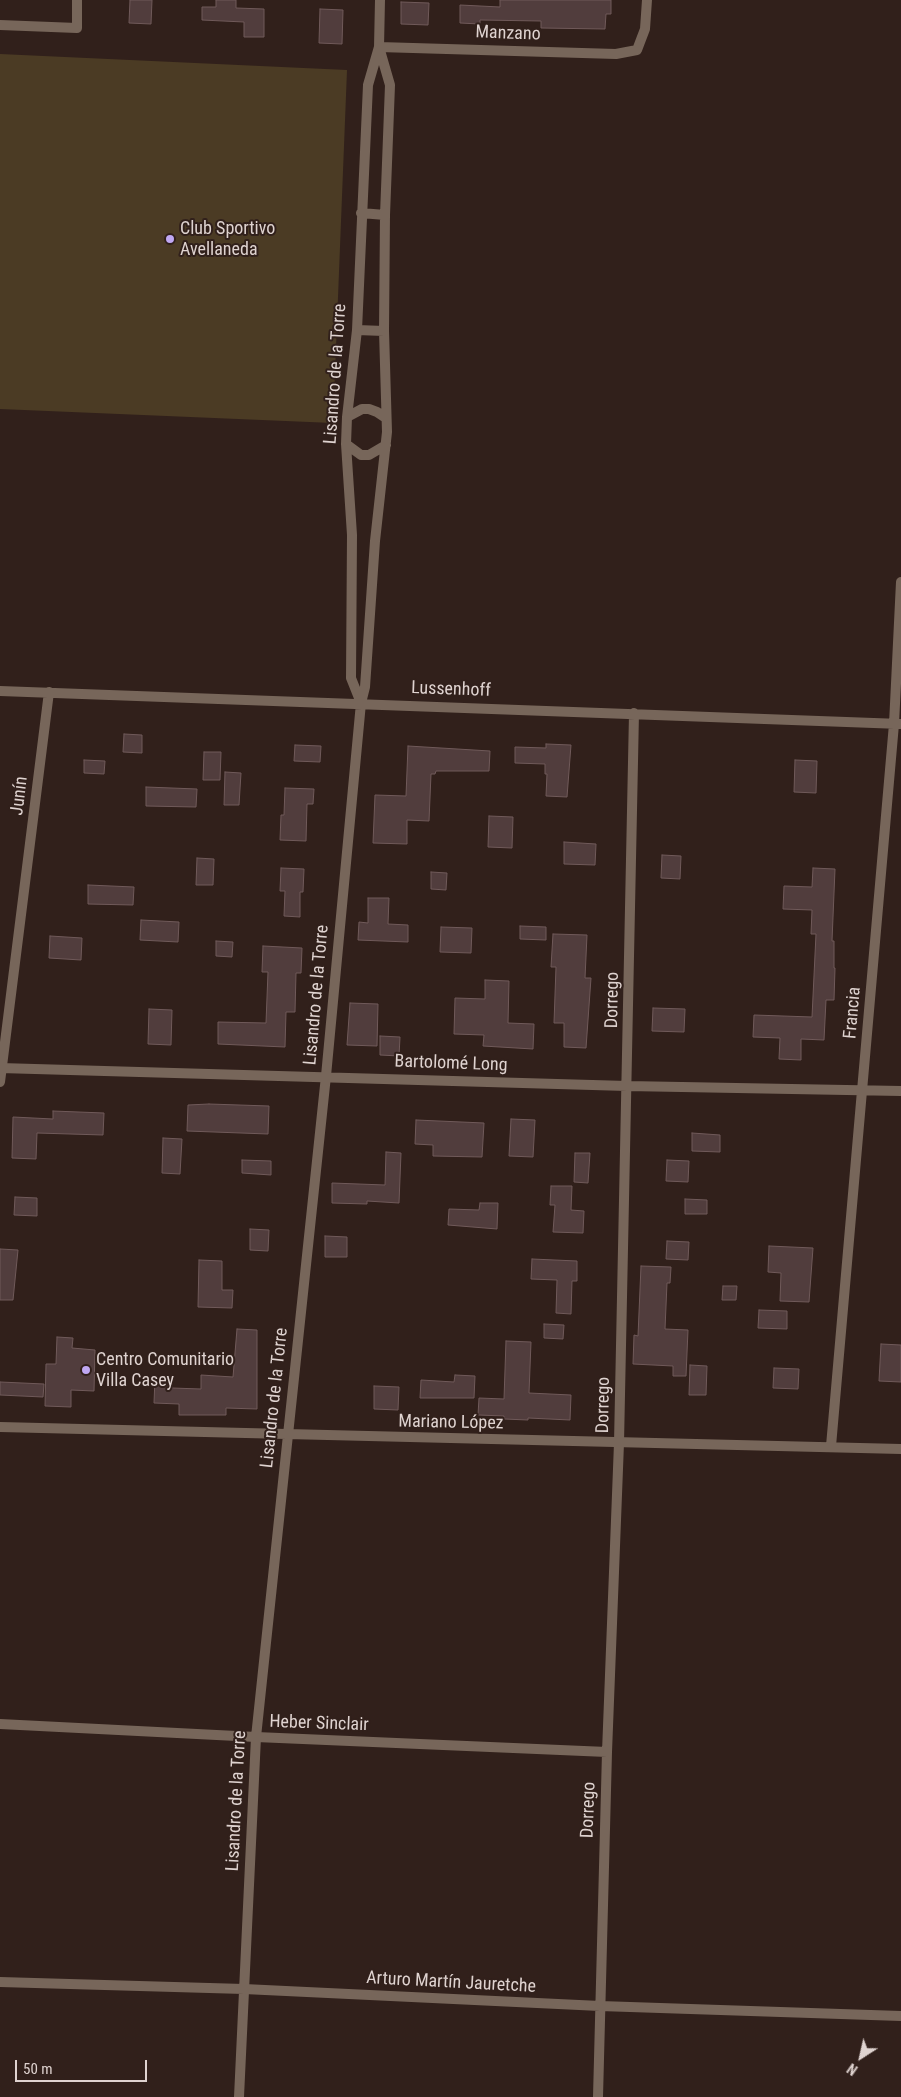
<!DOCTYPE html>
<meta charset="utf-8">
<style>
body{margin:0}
#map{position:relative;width:901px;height:2097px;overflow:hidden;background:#31201b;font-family:"Roboto Condensed",sans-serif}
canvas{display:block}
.north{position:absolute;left:836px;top:2032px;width:50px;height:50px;-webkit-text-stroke:4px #31201b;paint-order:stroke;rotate:215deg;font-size:14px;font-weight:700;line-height:20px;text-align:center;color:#dfd3d0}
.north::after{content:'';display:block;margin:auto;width:18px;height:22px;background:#dfd3d0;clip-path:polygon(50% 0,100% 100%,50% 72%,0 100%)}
.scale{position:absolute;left:15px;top:2060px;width:132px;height:22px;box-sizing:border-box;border:2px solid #dfd3d0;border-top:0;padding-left:6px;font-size:15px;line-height:18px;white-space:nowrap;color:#dfd3d0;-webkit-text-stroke:4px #31201b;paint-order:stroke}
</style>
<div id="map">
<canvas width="901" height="2097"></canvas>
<div class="north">N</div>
<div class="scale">50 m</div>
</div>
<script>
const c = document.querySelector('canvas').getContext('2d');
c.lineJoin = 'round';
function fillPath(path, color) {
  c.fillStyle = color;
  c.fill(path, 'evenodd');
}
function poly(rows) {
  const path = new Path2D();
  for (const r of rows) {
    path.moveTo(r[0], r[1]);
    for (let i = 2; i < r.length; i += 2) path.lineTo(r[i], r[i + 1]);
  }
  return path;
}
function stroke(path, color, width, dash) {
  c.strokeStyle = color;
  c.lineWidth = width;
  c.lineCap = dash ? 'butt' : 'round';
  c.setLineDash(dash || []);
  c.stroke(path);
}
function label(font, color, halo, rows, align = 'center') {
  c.font = font + ' "Roboto Condensed",sans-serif';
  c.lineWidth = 4;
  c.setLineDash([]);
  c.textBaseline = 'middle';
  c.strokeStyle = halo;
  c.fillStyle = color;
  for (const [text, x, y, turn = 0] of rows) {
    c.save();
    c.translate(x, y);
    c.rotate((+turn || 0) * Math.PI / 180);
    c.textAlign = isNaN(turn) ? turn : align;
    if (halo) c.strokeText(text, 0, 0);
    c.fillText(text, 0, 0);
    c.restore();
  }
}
fillPath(poly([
 [0,54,347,70,333,423,0,409]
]), '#4b3b24');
const building = poly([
 [130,0,152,0,151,24,129,23,130,0],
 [216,0,236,0,236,8,264,9,264,37,244,37,244,22,202,20,202,7,216,7,216,0],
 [500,0,611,0,611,14,606,14,605,29,541,28,541,21,480,20,480,24,460,23,460,5,500,7,500,0],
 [401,2,429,3,428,25,401,24,401,2],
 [320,9,343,10,342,44,319,43,320,9],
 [124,734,142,735,142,753,123,752,124,734],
 [546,744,571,745,567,797,546,796,547,774,545,774,545,764,515,763,515,747,546,748,546,744],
 [295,745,321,746,320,762,294,761,295,745],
 [408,746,490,751,489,771,436,771,435,774,431,774,429,821,407,820,407,844,373,843,375,795,406,796,408,746],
 [204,752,221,752,220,780,203,780,204,752],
 [84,760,105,761,104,774,84,773,84,760],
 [795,760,817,761,816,793,794,792,795,760],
 [225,772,241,773,239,805,224,805,225,772],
 [146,787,197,789,196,807,146,806,146,787],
 [285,788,314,789,313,804,307,804,306,841,280,840,281,815,284,815,285,788],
 [489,816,513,817,512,848,488,847,489,816],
 [564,842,596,844,595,865,564,864,564,842],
 [662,855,681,856,680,879,661,878,662,855],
 [197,858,214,859,213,885,196,885,197,858],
 [281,868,304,869,303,892,300,892,300,917,284,916,285,891,280,891,281,868],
 [813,868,835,869,832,941,834,941,834,968,835,968,834,1000,826,1000,824,1040,801,1039,801,1060,779,1059,780,1038,753,1037,754,1015,812,1017,816,934,811,934,812,910,783,909,784,886,812,887,813,868],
 [431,872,447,873,446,890,431,889,431,872],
 [88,885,134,887,133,905,88,904,88,885],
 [368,898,389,898,388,924,408,925,408,942,358,940,359,922,368,923,368,898],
 [141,920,179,922,178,942,140,940,141,920],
 [520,926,546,927,546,940,520,939,520,926],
 [441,927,472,928,471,953,440,952,441,927],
 [553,934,587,935,585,978,591,978,586,1048,564,1047,564,1023,554,1023,556,967,551,967,553,934],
 [50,936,82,938,81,960,49,958,50,936],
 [216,941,233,942,232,957,216,956,216,941],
 [263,946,302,948,301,973,296,973,295,1012,286,1012,285,1047,218,1044,218,1022,266,1023,268,972,262,972,263,946],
 [485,980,509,981,508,1023,534,1024,533,1049,483,1046,484,1035,454,1034,455,998,485,999,485,980],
 [350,1003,378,1004,377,1046,347,1045,350,1003],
 [653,1008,685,1009,684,1032,652,1031,653,1008],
 [149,1009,172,1010,171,1045,148,1044,149,1009],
 [380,1036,400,1037,399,1056,380,1055,380,1036],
 [209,1104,269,1106,268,1134,187,1131,188,1105,209,1104],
 [53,1111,104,1113,103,1135,37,1133,36,1159,12,1158,13,1117,53,1119,53,1111],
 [511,1119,535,1120,533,1157,509,1156,511,1119],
 [416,1120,484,1123,482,1157,433,1156,433,1145,415,1144,416,1120],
 [692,1133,720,1135,720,1152,692,1151,692,1133],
 [163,1138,182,1139,180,1174,162,1173,163,1138],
 [386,1152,401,1153,399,1203,367,1201,367,1204,332,1203,332,1183,385,1185,386,1152],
 [575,1153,590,1153,588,1183,574,1182,575,1153],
 [242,1160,271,1161,271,1175,242,1173,242,1160],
 [667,1160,689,1161,688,1182,666,1181,667,1160],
 [551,1186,572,1186,571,1210,584,1211,583,1233,553,1232,555,1205,550,1205,551,1186],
 [15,1197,37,1198,37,1216,14,1215,15,1197],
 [685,1199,707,1200,707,1214,685,1214,685,1199],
 [480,1203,498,1203,497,1229,448,1225,449,1209,479,1210,480,1203],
 [250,1229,269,1230,268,1251,250,1250,250,1229],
 [325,1236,347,1237,347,1257,325,1257,325,1236],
 [667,1241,689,1242,688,1260,666,1259,667,1241],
 [769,1246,813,1248,809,1302,780,1301,781,1273,768,1272,769,1246],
 [0,1249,18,1250,13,1300,0,1300,0,1249],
 [532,1259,577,1261,577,1281,572,1281,571,1314,556,1313,557,1280,531,1279,532,1259],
 [199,1260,222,1261,222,1290,233,1290,232,1308,198,1307,199,1260],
 [641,1266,671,1267,670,1283,667,1283,665,1329,688,1330,686,1376,673,1376,673,1366,633,1364,634,1335,638,1336,641,1266],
 [723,1286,737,1286,736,1300,722,1300,723,1286],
 [759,1310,787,1311,787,1329,758,1328,759,1310],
 [544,1324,564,1325,563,1339,544,1338,544,1324],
 [237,1329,257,1330,257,1409,226,1408,226,1415,179,1415,179,1404,154,1403,155,1378,172,1378,172,1388,201,1389,201,1375,233,1377,237,1329],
 [57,1337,73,1338,72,1348,95,1350,94,1391,71,1390,71,1407,45,1406,46,1364,56,1364,57,1337],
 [506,1341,531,1342,529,1393,571,1395,570,1420,528,1418,528,1420,504,1419,504,1416,478,1415,479,1398,504,1399,506,1341],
 [881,1344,901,1345,901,1382,879,1381,881,1344],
 [690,1365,707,1366,706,1395,689,1395,690,1365],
 [774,1368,799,1369,798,1389,773,1388,774,1368],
 [455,1375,475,1376,474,1398,420,1398,421,1380,454,1382,455,1375],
 [0,1382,44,1384,43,1397,0,1395,0,1382],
 [374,1386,399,1387,398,1410,374,1409,374,1386]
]);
fillPath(building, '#513d3d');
stroke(building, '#705a5a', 1);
stroke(poly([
 [0,25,77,28,77,0],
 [379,47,616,54,637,50,645,29,647,0],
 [361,213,385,215],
 [357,330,384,331],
 [347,417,362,409,369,409,377,412,386,418],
 [346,444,361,455,369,455,386,445],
 [0,691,901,724],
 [361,703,351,678,352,535,346,444,347,417,357,330,368,85,379,47,380,0],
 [0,1068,627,1086,901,1091],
 [0,1082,49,692],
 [0,1427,901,1449],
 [831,1446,894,724,901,582],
 [0,1724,256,1737,607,1752],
 [0,1982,244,1989,600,2006,901,2016],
 [239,2097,256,1737,326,1076,361,703,365,687,375,541,387,432,384,331,385,215,390,85,379,47],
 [598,2097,607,1752,619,1443,634,713]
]), '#77665a', 10);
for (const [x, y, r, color] of [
 [170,239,5,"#c0a8f3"],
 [86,1370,5,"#c0a8f3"]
]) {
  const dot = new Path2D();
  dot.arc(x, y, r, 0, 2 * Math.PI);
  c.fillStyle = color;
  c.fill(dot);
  stroke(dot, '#31201b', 2);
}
label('18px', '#dfd3d0', '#31201b', [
 ["Manzano",508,34,2],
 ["Lisandro de la Torre",336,374,-86],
 ["Lussenhoff",451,690,2],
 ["Junín",20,796,-83],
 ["Lisandro de la Torre",317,995,-85],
 ["Dorrego",613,1000,-89],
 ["Francia",853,1013,-85],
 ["Bartolomé Long",451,1064,2],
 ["Lisandro de la Torre",275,1398,-84],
 ["Dorrego",604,1405,-89],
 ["Mariano López",451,1423,1],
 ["Heber Sinclair",319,1724,2],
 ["Lisandro de la Torre",237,1801,-87],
 ["Dorrego",589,1810,-88],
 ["Arturo Martín Jauretche",451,1983,3]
]);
label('18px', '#dfd3d0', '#31201b', [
 ["Club Sportivo",180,229],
 ["Avellaneda",180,250],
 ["Centro Comunitario",96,1360],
 ["Villa Casey",96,1381]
], 'left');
</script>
